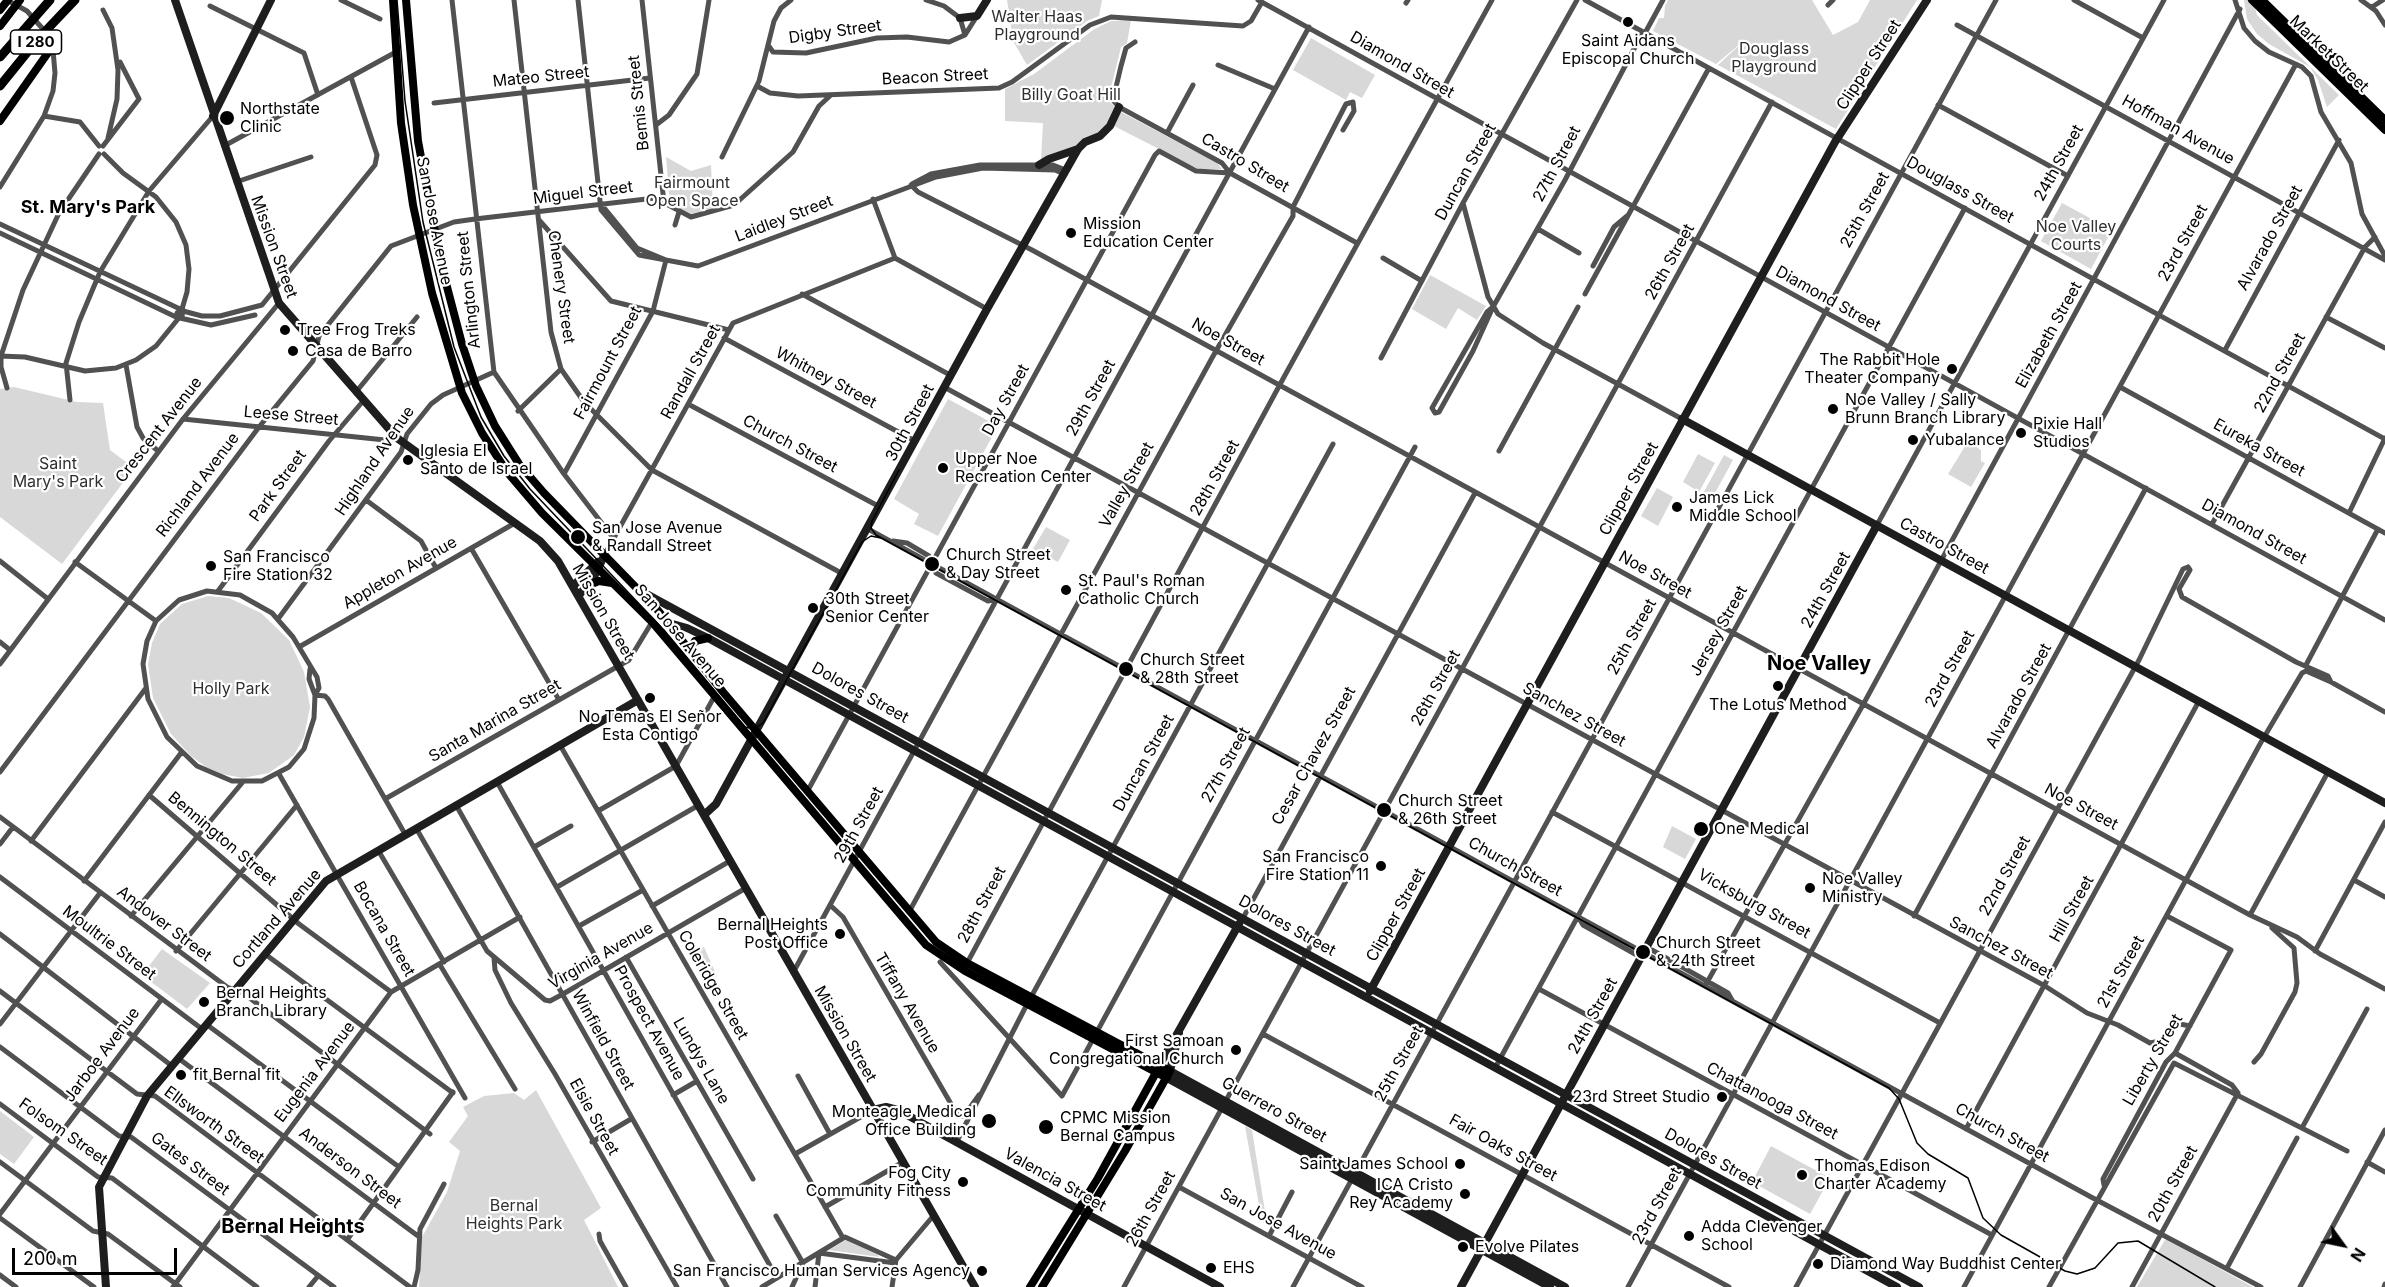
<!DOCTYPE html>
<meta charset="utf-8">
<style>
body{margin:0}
#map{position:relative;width:2385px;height:1287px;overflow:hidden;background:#fff;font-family:Inter,sans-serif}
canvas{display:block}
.north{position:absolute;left:2313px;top:1215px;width:60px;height:60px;-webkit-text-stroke:4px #fff;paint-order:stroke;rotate:123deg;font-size:16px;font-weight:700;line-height:24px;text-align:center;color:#000}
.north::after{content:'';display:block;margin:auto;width:21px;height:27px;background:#000;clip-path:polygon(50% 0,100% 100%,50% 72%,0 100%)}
.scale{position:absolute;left:12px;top:1248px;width:165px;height:27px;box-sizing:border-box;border:3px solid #000;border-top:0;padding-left:8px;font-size:18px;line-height:21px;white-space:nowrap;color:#000;-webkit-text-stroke:4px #fff;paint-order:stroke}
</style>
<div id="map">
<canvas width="2385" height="1287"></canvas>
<div class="north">N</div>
<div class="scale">200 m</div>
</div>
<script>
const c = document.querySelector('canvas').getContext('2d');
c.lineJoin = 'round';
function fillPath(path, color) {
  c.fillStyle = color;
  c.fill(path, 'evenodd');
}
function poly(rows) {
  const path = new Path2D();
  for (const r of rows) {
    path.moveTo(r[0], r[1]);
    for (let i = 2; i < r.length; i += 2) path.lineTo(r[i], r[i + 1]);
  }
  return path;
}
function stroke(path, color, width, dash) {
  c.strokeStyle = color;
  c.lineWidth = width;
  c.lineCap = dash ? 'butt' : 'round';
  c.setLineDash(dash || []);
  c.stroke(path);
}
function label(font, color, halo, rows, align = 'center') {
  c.font = font + ' Inter,sans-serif';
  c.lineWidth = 4.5;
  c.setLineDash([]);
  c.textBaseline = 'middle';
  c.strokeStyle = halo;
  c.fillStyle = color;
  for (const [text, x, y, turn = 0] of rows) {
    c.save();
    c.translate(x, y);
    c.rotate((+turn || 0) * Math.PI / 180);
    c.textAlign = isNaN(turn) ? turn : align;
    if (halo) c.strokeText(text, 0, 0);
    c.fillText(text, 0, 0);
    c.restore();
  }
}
fillPath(poly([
 [1007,0,1102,0,1099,16,1087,21,1027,65,1013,41],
 [1668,0,1812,0,1833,35,1858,22,1870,0,1917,0,1836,129,1718,65,1746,39,1716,64,1653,31,1659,18,1664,18,1665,6],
 [2244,0,2253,0,2257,15,2339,95,2327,107,2318,80,2310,67,2269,44,2257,34,2247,19],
 [1131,20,1127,43,1121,47,1108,100,1115,107,1108,123,1098,133,1083,138,1078,149,1041,161,1043,123,1005,121,1005,89,1034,74,1093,30,1111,21],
 [1311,38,1375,75,1362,98,1350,92,1346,100,1293,70],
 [1121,112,1217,163,1222,169,1198,169,1114,126],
 [666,157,691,171,711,165,713,208,691,214,670,204],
 [2062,203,2112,230,2091,269,2041,241],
 [1430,275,1486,306,1477,320,1458,308,1446,329,1412,309],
 [14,387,77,402,103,403,110,450,134,468,62,564,0,517,0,389],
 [948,399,998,426,938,536,914,524,919,514,894,499],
 [1972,435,1977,438,1973,445,1981,450,1981,461,1985,463,1971,487,1948,474],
 [1698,454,1715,463,1699,492,1683,482],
 [1724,455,1733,460,1709,504,1700,499],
 [1657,488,1673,497,1658,526,1641,516],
 [1046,527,1070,540,1058,562,1033,549],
 [208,596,229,598,261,613,289,640,304,672,310,707,304,737,294,755,269,773,243,778,222,774,206,767,191,756,171,734,153,698,148,664,152,643,160,624,182,604],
 [1672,826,1696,839,1685,859,1663,847],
 [704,947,717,976,706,982,691,955],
 [162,949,210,983,187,1009,142,975],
 [536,1090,601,1208,584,1220,618,1287,419,1287,422,1237,447,1192,460,1151,449,1142,468,1116,463,1107,484,1096,514,1093,524,1100],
 [0,1111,34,1137,14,1164,0,1154],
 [1245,1126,1252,1130,1267,1224,1262,1222],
 [1771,1146,1830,1178,1810,1214,1752,1182],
 [846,1240,878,1255,879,1257,829,1250],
 [2165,1240,2167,1240,2253,1287,2137,1287]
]), '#d8d8d8');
stroke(poly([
 [341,0,380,19],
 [452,0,494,372,564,474,614,539],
 [514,0,551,332,561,369,584,402,652,470,843,574],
 [578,0,601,210,639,255,698,266,936,177,983,168,1055,170,1064,174],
 [642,0,664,203],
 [926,0,944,6,960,18,965,35],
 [1258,0,2385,620],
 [1585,0,2385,439],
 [2074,0,2143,38],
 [2235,0,2244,28,2255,41,2269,52,2302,67,2311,76,2321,112,2351,163,2362,214,2385,256],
 [2361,0,2376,11,2385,25],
 [1406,3,1408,0],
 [1828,5,1833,0],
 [210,6,304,53,318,95],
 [2372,7,2383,0],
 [103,10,112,28,118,70,117,99,108,138],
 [1957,25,2385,260],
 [1645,33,1663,0],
 [1135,42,1126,48,1121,66,1113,100,1119,107,1222,163,1230,173,1357,243],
 [768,45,773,52,806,53,877,38,907,37,949,42,965,35,977,16],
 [1218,65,1275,89],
 [757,86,770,93,798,96,999,88,1012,82,1090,25,1111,17,1243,26,1251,21,1262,2],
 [434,103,650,78],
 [1938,105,2068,176],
 [44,116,80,122,99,146],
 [656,125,669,115,697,74,709,0],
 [1167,133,1193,85],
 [103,146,139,99,120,62],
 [224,146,396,52],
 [104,154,123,173,156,197,176,222,186,245,189,269,187,292,182,309,177,313,178,319,182,316,183,310],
 [722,157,759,81,774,21,781,8,791,0],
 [236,182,311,157],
 [912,184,931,174,980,165,1053,165,1063,169,1065,174],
 [911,185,918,192,1032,250,2250,915,2297,937,2320,954,2385,989],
 [0,187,44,116,53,91,55,73,53,50,42,28,27,11,7,0],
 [873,199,895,258,987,309],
 [1463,203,1488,297,1498,314,1543,343,1682,419],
 [601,204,637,248,666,260],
 [539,220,611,301,729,330],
 [0,224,180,309],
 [675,225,679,212],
 [1538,229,1579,253],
 [0,233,176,317],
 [1383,258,1422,281],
 [1593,266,1614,227,1627,216],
 [802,294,950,375],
 [1585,294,1709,68],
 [1493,307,1487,312,1432,408,1435,413,1439,412,1473,351,1493,307,1565,180,1643,32],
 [183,311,202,316,220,316,262,305,375,165,377,155,351,77],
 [2326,317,2385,348],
 [180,318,211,325,255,315],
 [724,338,915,441],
 [2225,350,2339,140],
 [0,356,25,357,85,371,116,368,136,360,156,346,178,319],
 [1381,358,1463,203,1577,0],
 [126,365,137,427,143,438,158,451],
 [944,387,2045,986,2087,1013,2118,1025,2150,1043,2160,1041,2180,1024,2190,1026],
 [2120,387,2385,533],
 [7,388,1,367,1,356,23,290,59,213,99,154],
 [356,392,417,317],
 [70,400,66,363,79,322,100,272,149,191,213,116],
 [688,404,880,507],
 [518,411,561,369],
 [183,419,385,440,397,438],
 [1499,451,1578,307],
 [564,474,653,311,666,260],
 [366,500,421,541,436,568],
 [2349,513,2385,438],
 [2212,524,2365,247,2375,237],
 [1877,525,2164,0],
 [868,529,2091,1197,2261,1287],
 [893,541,907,543,929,556,936,573,988,601,996,599],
 [471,548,559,700],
 [605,554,733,323,895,258],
 [0,561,48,599],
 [75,562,156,621],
 [2188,567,2190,570,2179,589,2182,597,2296,662,2328,676,2331,682],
 [207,591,240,595,272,613,293,637,317,677,319,688,315,695,314,718,304,749,289,767,262,781,232,781,197,766,167,737,148,699,143,664,147,641,156,621,179,600,207,591],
 [218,591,329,441,364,400],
 [278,619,401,452,407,434,431,404,443,395,494,372],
 [0,642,10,650],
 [299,647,515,523],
 [0,664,183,419,279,303],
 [2306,665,2378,529],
 [310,669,309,679,315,695],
 [315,695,325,696,328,699,405,834],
 [560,745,843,1238],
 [0,772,259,427,313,361,319,336,391,246,454,222,475,219,655,198,691,217,734,205,793,152,819,106,831,95],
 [279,774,465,1098],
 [497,782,777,1278],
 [807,792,1155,155,1159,151,1196,171,1230,173],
 [149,795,299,924,391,992],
 [385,799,629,660,652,622],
 [456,805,727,1287],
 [598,811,676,766,714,697],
 [1552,812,1940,1023],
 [0,817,227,987,243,993,430,1134],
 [416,828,487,951,545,1000,550,1001,563,994,746,888],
 [31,841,146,688],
 [0,844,13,827],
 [534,847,571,826],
 [378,850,444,962],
 [0,877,202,1029],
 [2354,880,2385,897],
 [84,881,181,753],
 [557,887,699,805],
 [830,905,843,917,958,1116,964,1116,979,1095],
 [652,906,730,861],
 [909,912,1212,358,1293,216,1293,207,1346,104,1353,102,1354,111,1343,130],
 [2250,915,2328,772],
 [131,916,242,783],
 [1914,916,2146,488],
 [1243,918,1475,493],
 [1579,918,1583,925,1635,954,1652,950,1728,993,1732,1000],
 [579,926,643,890],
 [0,934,172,1066],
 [176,951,297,805],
 [2315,951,2385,822],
 [265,954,453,1093],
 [626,957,753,1179],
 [494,958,495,970,511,1003,555,1074,677,1287],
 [940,962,1062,1096,1415,447],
 [440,965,515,1089],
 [966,965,1284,377,1492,0],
 [794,971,1309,27],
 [1705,986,1864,703,2240,9],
 [1539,989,1992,1235],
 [0,991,137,1094,155,1096,410,1287],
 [0,1024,100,893],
 [206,1024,399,1167],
 [1263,1034,1729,1287],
 [0,1047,119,1136,131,1137,334,1287],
 [2175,1053,2232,1085,2238,1093],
 [178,1058,418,1236],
 [2254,1062,2261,1054,2295,992,2297,983,2294,948,2272,928],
 [1495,1068,1965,208],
 [798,1076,830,1134],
 [673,1095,697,1081],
 [0,1104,98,1177,112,1178,257,1287],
 [2303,1126,2367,1009],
 [1966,1129,2199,701],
 [957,1141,1024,1010,1333,444],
 [592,1142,631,1119],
 [795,1154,873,1110],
 [0,1162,93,1231,108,1234,180,1287],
 [2367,1162,2385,1172],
 [2104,1185,2103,1179,2144,1103,2166,1062,2175,1053,2231,950,2167,916],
 [1179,1187,1362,1287],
 [825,1207,903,1162],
 [0,1214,161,1000],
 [776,1216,803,1263,792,1287],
 [0,1218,94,1287],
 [599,1234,600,1241,626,1287],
 [1269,1236,1292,1192],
 [347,1240,453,1092],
 [819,1253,895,1263],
 [2227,1268,2297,1138],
 [0,1275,16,1287],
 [173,1287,391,992,520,917],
 [309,1287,318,1276],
 [414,1287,418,1270,420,1229,444,1184],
 [762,1287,845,1237,896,1260],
 [815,1287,819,1253],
 [892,1287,896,1260,934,1215],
 [1124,1287,1772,102],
 [1293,1287,1996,0],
 [1628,1287,2296,64],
 [1796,1287,2139,660,2183,569,2188,567],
 [1964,1287,2260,744,2302,673,2306,671,2331,682,2385,712],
 [2049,1287,2174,1063,2347,1151],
 [2132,1287,2238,1093],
 [2300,1287,2385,1130],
 [2384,1287,2385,1284]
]), '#515151', 5);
stroke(poly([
 [175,0,279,303,397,438,540,541,558,561,975,1287],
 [960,18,977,16,987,0],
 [213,116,271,0],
 [1039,165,1049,159,1078,149],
 [1682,419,2385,803],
 [573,586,598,562],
 [641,591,1919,1287],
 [579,595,593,579,605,554],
 [669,623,687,628,708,638,1897,1287],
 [704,815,716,804,987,309,1078,149,1085,142,1100,136,1110,126,1119,107],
 [1370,991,1835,142,1927,0],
 [1179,1033,1170,1071,1565,1287],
 [1159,1066,1239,924],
 [1167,1078,1550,1287],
 [873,1110,886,1107,898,1110,1220,1287],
 [106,1287,99,1187,147,1096,326,881,638,700],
 [1461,1287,1877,525]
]), '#1e1e1e', 8);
stroke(poly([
 [393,0,401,123,413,205,432,293,462,393,482,433,507,472,542,513,652,622,926,945,965,971,1167,1078],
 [406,0,418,141,441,264,462,344,476,386,495,426,519,464,544,493,656,608,723,692,936,942,967,963,1170,1071,1125,1151,1042,1287],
 [2252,0,2385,130],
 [2262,0,2385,120],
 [0,10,8,0],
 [0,26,20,0],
 [2322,63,2328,56,2335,57,2349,73,2354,87],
 [0,121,52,47],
 [589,585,599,581,612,583],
 [690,650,695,641,708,638],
 [1030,1287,1098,1178,1158,1069]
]), '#000', 8);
stroke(poly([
 [0,57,50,0],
 [0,86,38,39,75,0]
]), '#000', 9);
stroke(poly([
 [397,0,405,101,423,222,454,347,481,417,504,456,530,489,664,630,745,727,754,729,763,723,862,542,871,536,881,538],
 [899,470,872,521,871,528,876,535,1889,1088,1899,1099,1917,1143,1928,1154,1968,1178,1983,1218,2001,1235,2065,1271,2077,1274,2095,1268,2118,1243,2138,1241,2215,1287]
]), '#000', 1.5);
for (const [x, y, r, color] of [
 [1628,22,6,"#000"],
 [227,118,8,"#000"],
 [1071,233,6,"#000"],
 [285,330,6,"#000"],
 [293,351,6,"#000"],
 [1952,369,6,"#000"],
 [1833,409,6,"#000"],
 [2021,433,6,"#000"],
 [1913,440,6,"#000"],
 [408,460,6,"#000"],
 [943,468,6,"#000"],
 [1677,507,6,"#000"],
 [578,537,8,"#000"],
 [932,564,8,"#000"],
 [211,566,6,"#000"],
 [1066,590,6,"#000"],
 [813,608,6,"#000"],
 [1126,669,8,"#000"],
 [1778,686,6,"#000"],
 [650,698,6,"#000"],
 [1384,810,8,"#000"],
 [1701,829,8,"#000"],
 [1381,866,6,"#000"],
 [1810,888,6,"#000"],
 [840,934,6,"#000"],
 [1643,952,8,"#000"],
 [204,1002,6,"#000"],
 [1236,1050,6,"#000"],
 [181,1075,6,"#000"],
 [1722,1097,6,"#000"],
 [989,1121,8,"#000"],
 [1046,1127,8,"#000"],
 [1460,1164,6,"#000"],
 [1802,1175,6,"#000"],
 [963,1182,6,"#000"],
 [1465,1194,6,"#000"],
 [1689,1236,6,"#000"],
 [1463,1247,6,"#000"],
 [1818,1264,6,"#000"],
 [1211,1268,6,"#000"],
 [982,1271,6,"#000"]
]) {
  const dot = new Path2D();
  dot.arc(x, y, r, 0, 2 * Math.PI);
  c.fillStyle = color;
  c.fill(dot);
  stroke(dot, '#fff', 2);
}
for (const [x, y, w] of [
 [36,42,51]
]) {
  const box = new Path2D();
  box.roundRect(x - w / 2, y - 12, w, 24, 4.5);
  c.fillStyle = '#fff';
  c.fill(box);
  stroke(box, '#000', 1.5);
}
label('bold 15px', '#000', null, [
 ["I 280",36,42]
]);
label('16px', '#2f2f2f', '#fff', [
 ["Walter Haas",1037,17],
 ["Playground",1037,35],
 ["Douglass",1774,49],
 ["Playground",1774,67],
 ["Billy Goat Hill",1071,95],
 ["Fairmount",692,183],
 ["Open Space",692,201],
 ["Noe Valley",2076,227],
 ["Courts",2076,245],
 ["Saint",58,464],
 ["Mary's Park",58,482],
 ["Holly Park",231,689],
 ["Bernal",514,1206],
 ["Heights Park",514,1224]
]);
label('16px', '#000', '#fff', [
 ["Digby Street",835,32,-8],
 ["Market Street",2329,54,44],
 ["Diamond Street",1402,65,30],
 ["Clipper Street",1869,65,-57],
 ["Mateo Street",541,77,-6],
 ["Beacon Street",935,77,-3],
 ["Bemis Street",639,103,-96],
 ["Hoffman Avenue",2178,130,29],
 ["Castro Street",1245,163,31],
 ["24th Street",2059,163,-61],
 ["27th Street",1557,164,-62],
 ["Duncan Street",1466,172,-61],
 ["Douglass Street",1960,190,29],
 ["Miguel Street",583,193,-7],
 ["25th Street",1865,210,-61],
 ["Laidley Street",784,219,-21],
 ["San Jose Avenue",434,221,79],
 ["Alvarado Street",2270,238,-61],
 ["23rd Street",2183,243,-61],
 ["Mission Street",274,247,70],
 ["26th Street",1670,262,-61],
 ["Chenery Street",561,287,82],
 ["Arlington Street",469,290,-96],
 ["Diamond Street",1828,299,29],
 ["Elizabeth Street",2049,335,-61],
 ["Noe Street",1228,342,29],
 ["Fairmount Street",608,363,-62],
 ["Randall Street",691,372,-61],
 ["22nd Street",2280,373,-61],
 ["Whitney Street",826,378,28],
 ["29th Street",1091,398,-61],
 ["Day Street",1006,400,-61],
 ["Leese Street",291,416,5],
 ["30th Street",910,423,-62],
 ["Crescent Avenue",159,430,-52],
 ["Church Street",790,444,28],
 ["Eureka Street",2259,448,29],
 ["Highland Avenue",375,461,-56],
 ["28th Street",1215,478,-61],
 ["Richland Avenue",198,485,-53],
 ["Valley Street",1127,485,-61],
 ["Park Street",278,486,-54],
 ["Clipper Street",1629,489,-61],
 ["Diamond Street",2254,532,29],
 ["Castro Street",1944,546,29],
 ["Appleton Avenue",400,573,-30],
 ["Noe Street",1655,575,29],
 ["24th Street",1826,590,-61],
 ["Mission Street",603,612,60],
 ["Jersey Street",1719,631,-61],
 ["San Jose Avenue",680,636,49],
 ["25th Street",1632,637,-61],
 ["23rd Street",1950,669,-61],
 ["26th Street",1436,688,-61],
 ["Dolores Street",860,693,29],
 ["Alvarado Street",2019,696,-61],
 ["Sanchez Street",1574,715,29],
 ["Santa Marina Street",495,721,-30],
 ["Cesar Chavez Street",1314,756,-61],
 ["Duncan Street",1144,763,-61],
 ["27th Street",1226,765,-61],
 ["Noe Street",2081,807,28],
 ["29th Street",859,825,-61],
 ["Bennington Street",222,839,40],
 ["Church Street",1515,867,29],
 ["22nd Street",2005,876,-61],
 ["Vicksburg Street",1754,904,29],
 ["28th Street",982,905,-62],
 ["Hill Street",2072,909,-61],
 ["Clipper Street",1396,915,-61],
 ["Cortland Avenue",277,919,-49],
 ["Andover Street",164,924,37],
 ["Dolores Street",1287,926,29],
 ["Bocana Street",384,929,60],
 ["Moultrie Street",109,943,37],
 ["Sanchez Street",2001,948,28],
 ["Virginia Avenue",601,956,-30],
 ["21st Street",2121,972,-61],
 ["Coleridge Street",713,985,60],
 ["Tiffany Avenue",907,1003,60],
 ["24th Street",1593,1016,-61],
 ["Prospect Avenue",649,1023,61],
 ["Mission Street",845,1034,60],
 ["Winfield Street",603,1040,61],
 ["Jarboe Avenue",102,1055,-53],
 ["Liberty Street",2153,1060,-60],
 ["Lundys Lane",701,1061,60],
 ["25th Street",1399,1064,-61],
 ["Eugenia Avenue",315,1072,-53],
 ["Chattanooga Street",1772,1101,28],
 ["Guerrero Street",1274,1110,29],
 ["Elsie Street",594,1117,61],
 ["Ellsworth Street",214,1125,36],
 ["Folsom Street",63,1132,35],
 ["Church Street",2002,1133,29],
 ["Fair Oaks Street",1503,1148,29],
 ["Dolores Street",1713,1159,29],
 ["Gates Street",190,1164,37],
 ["Anderson Street",350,1168,37],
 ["Valencia Street",1055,1180,29],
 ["20th Street",2173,1184,-61],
 ["23rd Street",1657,1206,-61],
 ["26th Street",1151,1209,-61],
 ["San Jose Avenue",1278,1224,29]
]);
label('16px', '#000', '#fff', [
 ["Saint Aidans",1628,41,"center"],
 ["Episcopal Church",1628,59,"center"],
 ["Northstate",240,109],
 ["Clinic",240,127],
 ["Mission",1083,224],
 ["Education Center",1083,242],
 ["Tree Frog Treks",297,330],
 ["Casa de Barro",305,351],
 ["The Rabbit Hole",1940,360,"right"],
 ["Theater Company",1940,378,"right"],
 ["Noe Valley / Sally",1845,400],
 ["Brunn Branch Library",1845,418],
 ["Pixie Hall",2033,424],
 ["Studios",2033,442],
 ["Yubalance",1925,440],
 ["Iglesia El",420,451],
 ["Santo de Israel",420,469],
 ["Upper Noe",955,459],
 ["Recreation Center",955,477],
 ["James Lick",1689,498],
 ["Middle School",1689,516],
 ["San Jose Avenue",592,528],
 ["& Randall Street",592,546],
 ["Church Street",946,555],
 ["& Day Street",946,573],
 ["San Francisco",223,557],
 ["Fire Station 32",223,575],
 ["St. Paul's Roman",1078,581],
 ["Catholic Church",1078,599],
 ["30th Street",825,599],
 ["Senior Center",825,617],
 ["Church Street",1140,660],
 ["& 28th Street",1140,678],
 ["The Lotus Method",1778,705,"center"],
 ["No Temas El Señor",650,717,"center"],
 ["Esta Contigo",650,735,"center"],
 ["Church Street",1398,801],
 ["& 26th Street",1398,819],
 ["One Medical",1714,829],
 ["San Francisco",1369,857,"right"],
 ["Fire Station 11",1369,875,"right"],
 ["Noe Valley",1822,879],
 ["Ministry",1822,897],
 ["Bernal Heights",828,925,"right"],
 ["Post Office",828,943,"right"],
 ["Church Street",1656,943],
 ["& 24th Street",1656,961],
 ["Bernal Heights",216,993],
 ["Branch Library",216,1011],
 ["First Samoan",1224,1041,"right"],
 ["Congregational Church",1224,1059,"right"],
 ["fit Bernal fit",193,1075],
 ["23rd Street Studio",1710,1097,"right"],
 ["Monteagle Medical",976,1112,"right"],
 ["Office Building",976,1130,"right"],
 ["CPMC Mission",1060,1118],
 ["Bernal Campus",1060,1136],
 ["Saint James School",1448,1164,"right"],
 ["Thomas Edison",1814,1166],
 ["Charter Academy",1814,1184],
 ["Fog City",951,1173,"right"],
 ["Community Fitness",951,1191,"right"],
 ["ICA Cristo",1453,1185,"right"],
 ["Rey Academy",1453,1203,"right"],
 ["Adda Clevenger",1701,1227],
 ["School",1701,1245],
 ["Evolve Pilates",1475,1247],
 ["Diamond Way Buddhist Center",1830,1264],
 ["EHS",1223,1268],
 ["San Francisco Human Services Agency",970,1271,"right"]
], 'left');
label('bold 18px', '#000', '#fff', [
 ["St. Mary's Park",88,208]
]);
label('bold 20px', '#000', '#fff', [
 ["Noe Valley",1819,664],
 ["Bernal Heights",293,1227]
]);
</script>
